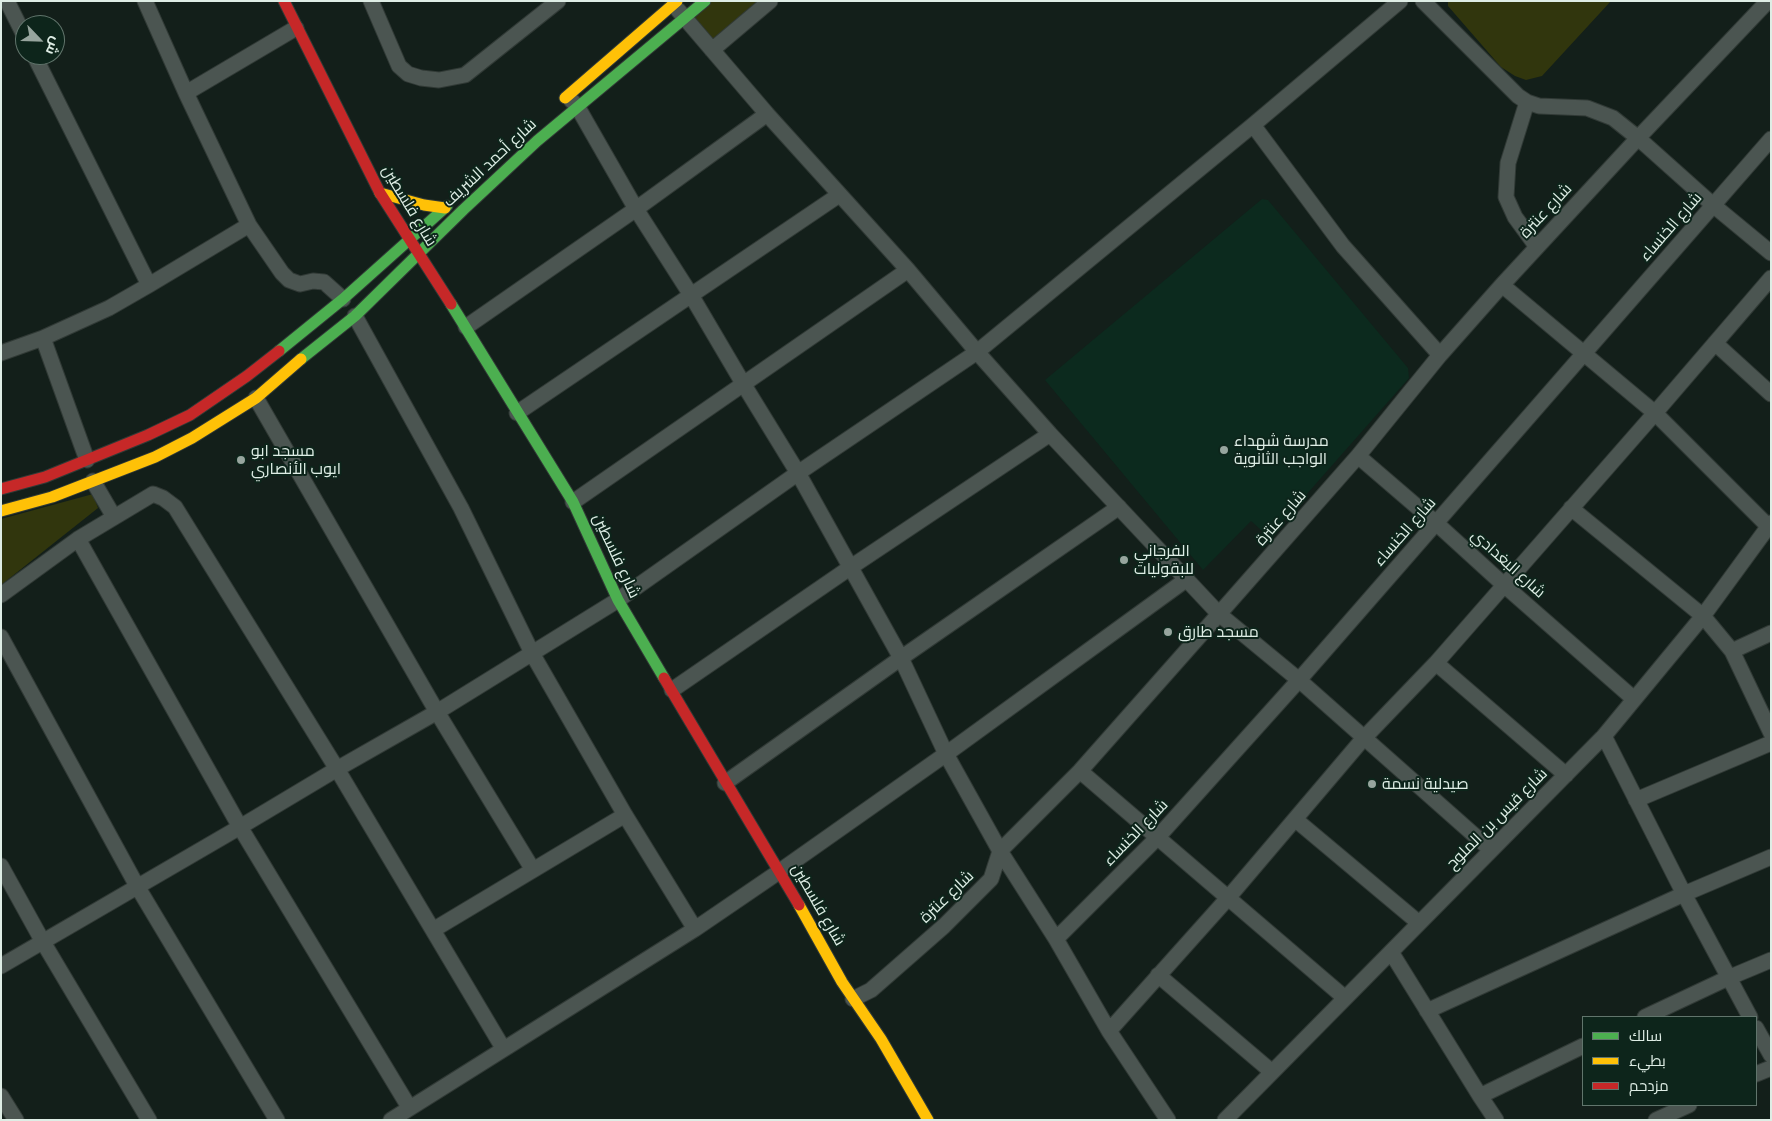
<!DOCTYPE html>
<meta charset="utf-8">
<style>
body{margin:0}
#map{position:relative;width:1772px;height:1121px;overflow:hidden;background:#131f1a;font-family:Karla,Cairo,sans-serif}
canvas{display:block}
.frame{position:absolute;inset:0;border:2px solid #deede5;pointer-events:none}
.legend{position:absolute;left:1582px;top:1016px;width:175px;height:90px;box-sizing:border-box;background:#0d251b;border:1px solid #61756c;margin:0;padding:6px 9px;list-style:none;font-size:15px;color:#deede5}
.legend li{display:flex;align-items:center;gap:10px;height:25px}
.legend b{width:25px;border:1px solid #61756c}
.north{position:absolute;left:15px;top:15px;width:50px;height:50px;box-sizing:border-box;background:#0d251b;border:1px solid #61756c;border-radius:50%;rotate:114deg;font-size:14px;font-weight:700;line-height:20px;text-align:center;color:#deede5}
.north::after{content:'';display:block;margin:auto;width:18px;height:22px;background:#97a59e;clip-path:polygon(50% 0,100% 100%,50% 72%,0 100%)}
</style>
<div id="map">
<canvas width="1772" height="1121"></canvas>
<div class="frame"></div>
<ul class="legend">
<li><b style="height:6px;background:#4caf50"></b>سالك</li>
<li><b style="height:6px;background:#ffc107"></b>بطيء</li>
<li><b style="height:6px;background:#c62828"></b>مزدحم</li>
</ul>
<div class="north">ش</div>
</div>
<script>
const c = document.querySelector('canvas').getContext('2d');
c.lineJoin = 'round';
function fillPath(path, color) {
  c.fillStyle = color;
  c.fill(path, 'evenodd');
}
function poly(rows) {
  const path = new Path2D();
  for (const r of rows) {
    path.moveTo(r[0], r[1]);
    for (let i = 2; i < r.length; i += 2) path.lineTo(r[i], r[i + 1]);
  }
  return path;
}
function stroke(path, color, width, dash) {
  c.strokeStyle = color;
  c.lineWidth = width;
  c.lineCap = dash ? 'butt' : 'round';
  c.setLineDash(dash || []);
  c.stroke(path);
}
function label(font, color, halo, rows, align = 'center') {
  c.font = font + ' Karla,Cairo,sans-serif';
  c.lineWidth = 4;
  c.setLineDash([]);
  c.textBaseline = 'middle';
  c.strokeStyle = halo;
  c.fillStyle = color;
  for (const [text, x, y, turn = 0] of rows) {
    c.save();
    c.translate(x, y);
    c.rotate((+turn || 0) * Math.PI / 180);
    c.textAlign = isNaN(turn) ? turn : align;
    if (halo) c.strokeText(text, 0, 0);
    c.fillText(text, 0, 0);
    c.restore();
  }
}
fillPath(poly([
 [1262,199,1268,200,1408,368,1409,378,1269,537,1251,521,1203,570,1045,380]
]), '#0c2a1e');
fillPath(poly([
 [705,1,770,1,712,50,684,17],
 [1448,1,1611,1,1542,76,1526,80,1515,76,1501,67,1448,6],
 [93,494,98,508,1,585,1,519]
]), '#31360d');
const street = poly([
 [7,1,25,37],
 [145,1,186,93,249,225,282,273,289,280,300,284,313,281,324,282,343,299],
 [371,1,399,66,408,74,421,78,439,80,465,75,558,1],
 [1423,1,1518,96,1527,102,1539,106,1587,108,1613,118,1638,138,1713,205,1771,253],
 [678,10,767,114,908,270,977,352,1050,434,1219,614,1299,680,1491,850],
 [712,50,770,1],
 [34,55,149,285],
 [186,93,296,28],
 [571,100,577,106,636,209,691,295,744,385,798,473,901,658,946,754,1000,851,1056,939,1109,1031,1168,1120],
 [1527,102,1508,163,1506,197,1515,217,1537,247],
 [1253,125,1343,246,1440,355],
 [1502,285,1655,413,1768,526],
 [355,316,461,508,533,655,625,815,695,929],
 [466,327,636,209,767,114],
 [43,338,87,460],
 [1715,343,1771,394],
 [1,353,43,338,109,308,149,285,249,225],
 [256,398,437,712,533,870],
 [517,413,839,195],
 [1358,456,1436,523,1504,585,1634,699],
 [93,481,114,517],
 [573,502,908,270],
 [1571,508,1703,616,1732,651,1771,733],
 [78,539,240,827,409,1107],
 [1,595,78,539,153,494,163,498,175,507,337,769,503,1048],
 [1,637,137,886,277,1120],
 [1732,651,1771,633],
 [1436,663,1566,775],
 [672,690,851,567,1050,434],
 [1604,736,1684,894,1750,1017],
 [1080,771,1345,998],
 [725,783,901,658,1119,507],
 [1636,800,1771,743],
 [1296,820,1419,923],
 [1,866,43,942,149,1120],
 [433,930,625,815],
 [1056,939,1157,838,1299,680,1771,139],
 [1391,952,1480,1096,1496,1120],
 [1,966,240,827,337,769,437,712,618,600,798,473,977,352,1253,125,1400,1],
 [1158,975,1272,1072],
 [853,999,871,990,944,926,991,879,1000,851,1080,771,1219,614,1358,456,1440,355,1502,285,1638,138,1768,1],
 [1427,1011,1684,894,1771,857],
 [1645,1017,1728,978,1771,960],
 [1756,1028,1771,1055],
 [1109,1031,1228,898,1363,739,1436,663,1655,413,1771,278],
 [1756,1074,1771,1068],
 [1,1096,16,1120],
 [1480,1096,1583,1046],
 [391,1120,695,929,780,871,946,754,1187,579],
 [1225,1120,1604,736,1703,616,1771,523],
 [1656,1120,1689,1105]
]);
const fast = poly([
 [451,304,573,502,618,600,664,678],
 [279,351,343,299,447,206],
 [301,359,355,316,463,210,537,141,705,1]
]);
const slow = poly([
 [565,98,677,1],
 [380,193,424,205,445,208],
 [1,511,52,497,155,457,192,438,256,398,301,359],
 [799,905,842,982,881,1039,928,1120]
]);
const jam = poly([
 [284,1,380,193,451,304],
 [1,489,45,477,148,435,190,415,247,376,279,351],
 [664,678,799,905]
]);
stroke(street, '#313a36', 17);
stroke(fast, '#313a36', 13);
stroke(slow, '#313a36', 13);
stroke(jam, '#313a36', 13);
stroke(street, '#4b5551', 15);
stroke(fast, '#4caf50', 11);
stroke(slow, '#ffc107', 11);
stroke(jam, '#c62828', 11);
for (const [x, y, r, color] of [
 [1224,450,5,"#97a59e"],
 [241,460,5,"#97a59e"],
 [1124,560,5,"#97a59e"],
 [1168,632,5,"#97a59e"],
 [1372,784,5,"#97a59e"]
]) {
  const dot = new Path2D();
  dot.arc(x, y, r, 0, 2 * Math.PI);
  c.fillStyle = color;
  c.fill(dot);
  stroke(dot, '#0d251b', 2);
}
label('16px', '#deede5', '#0d251b', [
 ["شارع أحمد الشريف",490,163,-43],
 ["شارع فلسطين",409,206,59],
 ["شارع عنترة",1546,211,-47],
 ["شارع الخنساء",1671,227,-49],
 ["شارع عنترة",1281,518,-49],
 ["شارع الخنساء",1405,532,-49],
 ["شارع فلسطين",616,556,65],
 ["شارع البغدادي",1508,564,42],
 ["شارع قيس بن الملوح",1497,819,-45],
 ["شارع الخنساء",1136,833,-46],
 ["شارع عنترة",947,897,-44],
 ["شارع فلسطين",818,905,60]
]);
label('16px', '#deede5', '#0d251b', [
 ["مدرسة شهداء",1234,441],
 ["الواجب الثانوية",1234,459],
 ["مسجد ابو",251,451],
 ["ايوب الأنصاري",251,469],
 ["الفرجاني",1134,551],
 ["للبقوليات",1134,569],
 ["مسجد طارق",1178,632],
 ["صيدلية نسمة",1382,784]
], 'left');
</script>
